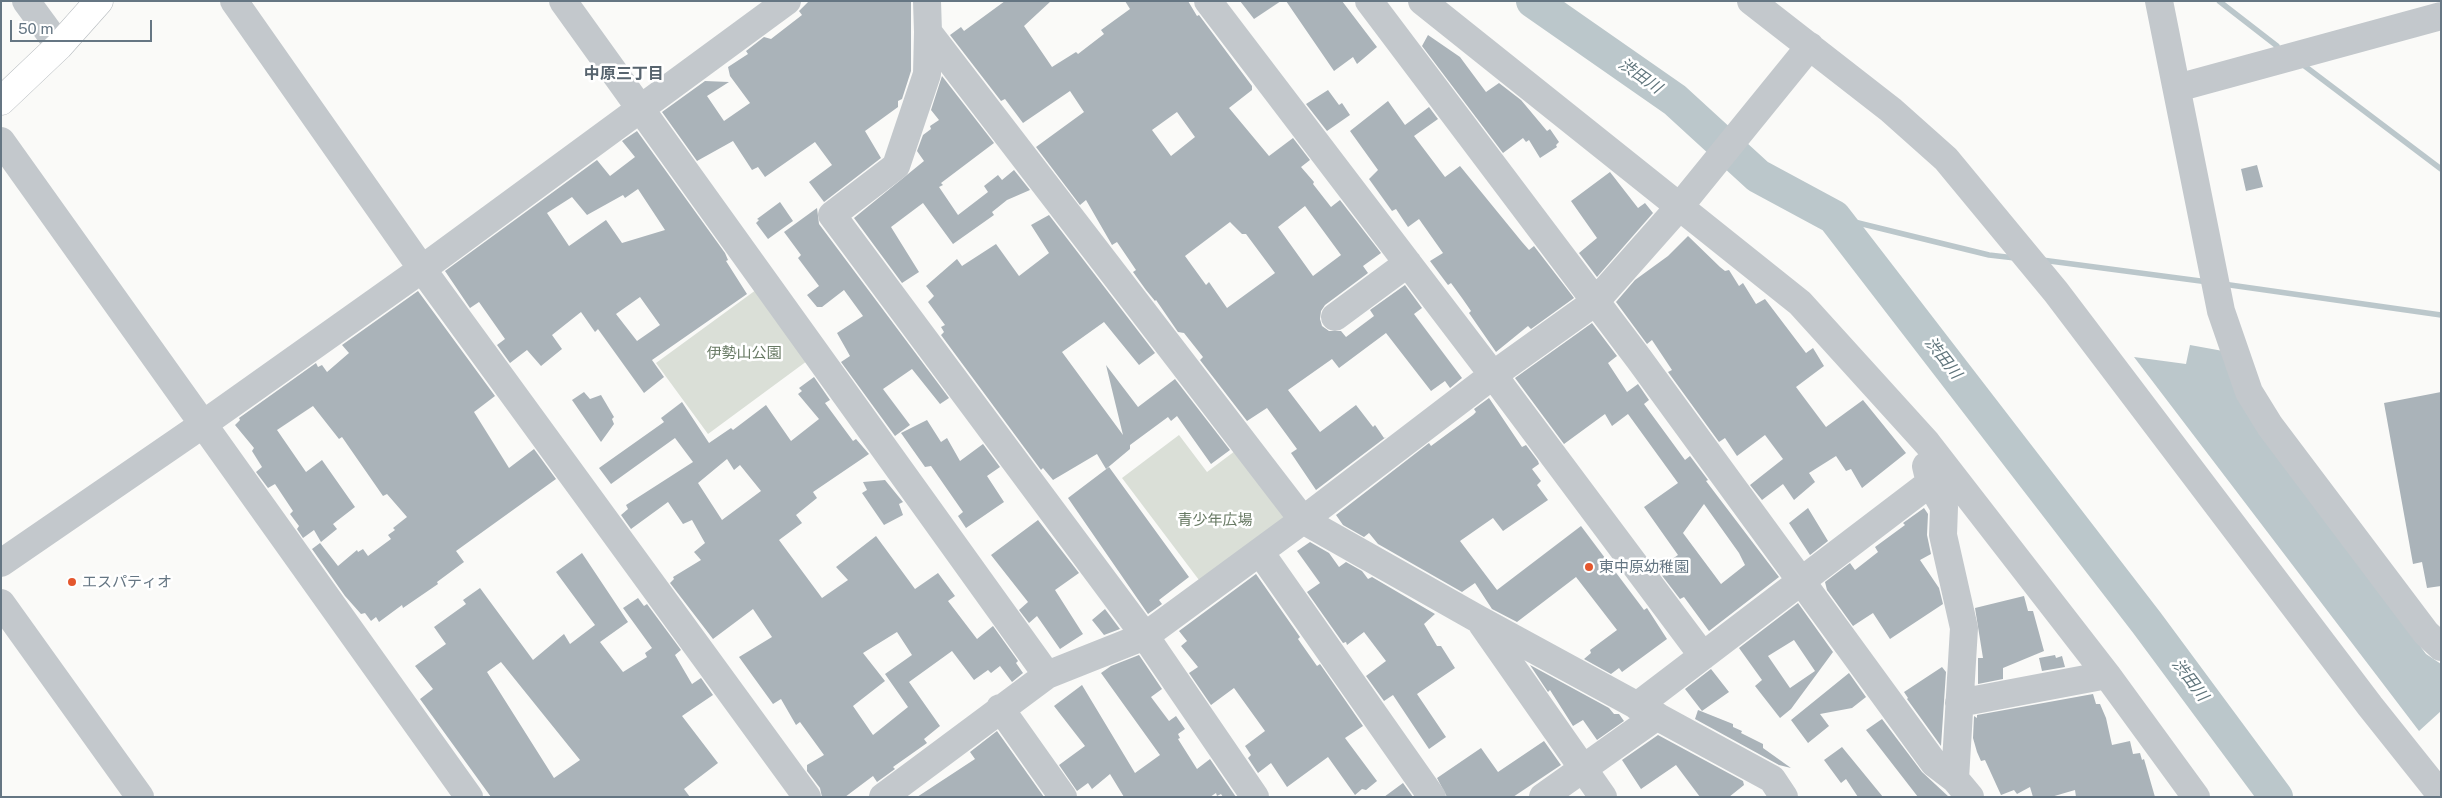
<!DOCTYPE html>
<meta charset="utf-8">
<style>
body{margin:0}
#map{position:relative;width:2442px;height:798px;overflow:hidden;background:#fafaf8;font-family:"Public Sans",sans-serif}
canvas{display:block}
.frame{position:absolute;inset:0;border:2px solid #657683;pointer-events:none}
.scale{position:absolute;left:10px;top:20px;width:142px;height:22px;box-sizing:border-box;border:2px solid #657683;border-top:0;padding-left:6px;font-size:15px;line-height:18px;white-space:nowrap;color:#657683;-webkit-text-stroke:4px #fff;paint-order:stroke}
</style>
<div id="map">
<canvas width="2442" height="798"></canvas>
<div class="frame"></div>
<div class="scale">50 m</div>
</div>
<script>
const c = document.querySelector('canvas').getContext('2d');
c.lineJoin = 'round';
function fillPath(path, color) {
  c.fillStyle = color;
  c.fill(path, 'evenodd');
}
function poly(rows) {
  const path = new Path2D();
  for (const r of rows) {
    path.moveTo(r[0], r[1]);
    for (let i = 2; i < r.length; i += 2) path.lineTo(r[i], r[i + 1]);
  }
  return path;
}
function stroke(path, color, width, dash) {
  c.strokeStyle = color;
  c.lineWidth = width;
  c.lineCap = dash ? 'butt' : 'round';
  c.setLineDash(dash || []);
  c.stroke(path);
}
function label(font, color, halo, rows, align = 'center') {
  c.font = font + ' "Public Sans","Noto Sans JP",sans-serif';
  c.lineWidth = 5;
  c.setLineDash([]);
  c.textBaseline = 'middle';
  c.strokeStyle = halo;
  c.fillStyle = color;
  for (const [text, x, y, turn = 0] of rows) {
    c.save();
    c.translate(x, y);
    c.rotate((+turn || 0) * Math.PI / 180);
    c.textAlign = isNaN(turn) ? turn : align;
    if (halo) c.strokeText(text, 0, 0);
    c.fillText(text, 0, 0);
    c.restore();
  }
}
fillPath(poly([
 [760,287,807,361,708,434,656,363],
 [1179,435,1207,472,1239,448,1290,517,1205,588,1122,478]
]), '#dadfd7');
fillPath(poly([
 [2190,345,2223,351,2275,450,2426,654,2441,664,2441,711,2419,731,2134,357,2186,364]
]), '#bbc7cb');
stroke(poly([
 [2219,1,2277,46],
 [2302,64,2441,169],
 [1834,217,1989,255,2015,258],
 [2042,260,2208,282],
 [2223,284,2441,315]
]), '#bbc7cb', 5.5);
stroke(poly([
 [1533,1,1675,100,1758,176,1834,217,2147,623,2276,797]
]), '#bbc7cb', 34);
fillPath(poly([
 [809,1,911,1,911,71,902,99,898,101,898,107,865,131,881,158,824,202,809,182,832,165,815,142,765,177,758,167,752,170,733,141,697,161,662,112,705,81,729,82,707,96,724,121,750,103,730,76,728,67,748,54,746,51,764,37,771,39,802,15,799,11],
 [1005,1,1051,1,1024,26,1052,67,1076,52,1078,54,1104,34,1101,30,1130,9,1125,1,1188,1,1197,16,1199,15,1252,86,1252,90,1229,108,1269,156,1293,138,1310,160,1301,167,1314,182,1313,184,1331,207,1340,200,1381,253,1363,266,1368,273,1325,305,1321,311,1320,319,1322,326,1329,331,1341,331,1346,337,1374,316,1370,310,1405,285,1422,308,1414,314,1462,378,1450,388,1445,381,1431,391,1386,333,1339,368,1332,359,1288,390,1320,432,1356,405,1373,427,1375,425,1384,438,1386,437,1316,490,1291,453,1297,449,1267,408,1247,421,1200,360,1203,357,1184,333,1178,332,1156,300,1155,301,1146,290,1133,272,1136,270,1117,242,1112,245,1086,200,1080,205,1036,147,1084,112,1070,91,1023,123,1005,99,1001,101,950,35,961,27,964,31],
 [1177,112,1195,137,1171,156,1152,130],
 [1305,206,1341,255,1313,276,1278,227],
 [1230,222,1242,234,1246,234,1275,273,1227,308,1209,282,1206,285,1185,256],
 [1240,1,1281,1,1254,19],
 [1286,1,1342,1,1377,47,1357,64,1353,57,1334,71],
 [1428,35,1460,57,1486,92,1499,83,1521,100,1547,131,1550,129,1559,142,1556,145,1557,147,1540,158,1529,140,1526,142,1523,138,1503,153,1422,46],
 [942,76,994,143,941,183,943,185,939,187,958,215,988,192,984,186,998,175,1002,180,1014,170,1030,190,1007,200,992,212,994,215,953,244,923,203,891,227,919,272,902,283,854,218,924,161,917,151,923,135,931,129,930,126,939,120,931,110],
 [1328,90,1339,105,1342,103,1350,115,1327,131,1306,104],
 [1388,101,1405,125,1429,107,1438,119,1414,136,1445,177,1460,166,1522,242,1529,250,1534,246,1574,298,1531,329,1528,326,1496,352,1469,313,1471,311,1462,298,1451,283,1448,285,1430,261,1443,253,1419,219,1408,227,1396,209,1392,211,1369,179,1378,170,1350,131],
 [637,131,725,253,728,260,726,261,747,294,652,360,664,377,644,393,598,329,595,332,581,312,552,335,562,349,541,366,527,350,510,363,497,345,505,339,479,302,470,308,445,271,597,160,610,176,635,157,622,141],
 [638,189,665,230,622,243,606,220,569,246,547,213,572,197,587,215,623,195,625,198],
 [640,297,660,325,637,341,616,314],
 [2257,165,2263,187,2246,191,2241,169],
 [1610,172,1638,208,1645,203,1653,213,1597,277,1579,253,1597,238,1571,201],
 [780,202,793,221,768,239,756,223,759,220,757,219],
 [817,208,819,224,949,398,940,404,912,369,883,389,910,425,895,436,841,362,850,356,837,333,863,316,844,290,822,307,817,307,807,295,819,286,798,258,801,255,784,232],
 [1049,215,1155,353,1139,365,1104,322,1062,352,1123,435,1106,365,1138,407,1175,379,1230,450,1211,464,1177,416,1171,421,1168,417,1130,445,1130,449,1106,469,1097,454,1053,480,1043,468,1041,470,941,335,944,332,941,327,945,325,928,302,934,296,926,286,957,259,962,266,996,244,1019,276,1049,253,1031,225],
 [1688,236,1720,267,1725,271,1729,270,1739,286,1743,283,1756,304,1765,299,1806,353,1813,348,1824,366,1796,387,1826,427,1863,400,1906,453,1862,488,1851,469,1846,471,1836,456,1809,473,1815,482,1794,500,1783,484,1762,500,1750,485,1783,459,1765,435,1737,456,1725,438,1719,442,1668,372,1672,370,1652,340,1647,344,1616,302,1635,280,1668,256],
 [418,291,495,396,474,412,509,468,534,449,556,479,456,551,464,562,437,582,438,584,403,608,402,605,379,622,376,617,371,621,365,613,361,614,345,596,312,549,320,543,338,566,357,550,358,552,363,549,368,556,391,539,388,535,395,530,393,528,407,517,387,494,383,496,342,437,339,439,313,406,277,430,306,472,322,460,355,507,333,524,337,529,321,542,314,530,303,538,297,529,299,526,290,514,293,511,275,484,268,488,256,472,262,467,252,451,254,448,235,425,240,420,239,418,316,363,318,367,322,365,327,372,349,353,342,345],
 [1592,323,1617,356,1608,363,1627,392,1638,384,1649,400,1644,404,1685,460,1690,456,1708,480,1706,481,1779,577,1709,631,1684,597,1680,599,1660,573,1668,568,1665,564,1678,555,1644,507,1678,483,1628,414,1612,426,1605,414,1564,444,1515,378],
 [1704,504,1739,553,1745,565,1721,584,1683,533],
 [814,377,830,400,825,403,853,441,856,439,869,454,813,492,817,498,796,515,802,523,779,540,822,598,848,580,836,567,876,536,915,589,938,573,955,596,948,601,977,639,993,626,1018,661,1016,663,1023,673,1012,682,1000,666,991,673,988,670,974,680,952,651,909,682,940,726,924,739,927,743,893,767,895,769,877,782,873,776,845,797,822,797,820,788,807,771,807,765,824,755,800,722,796,725,781,699,773,704,739,657,772,637,753,609,713,639,670,583,674,579,673,577,701,560,694,552,705,543,692,520,683,524,668,502,631,529,621,515,628,509,626,505,693,462,675,438,611,484,599,468,664,422,661,418,682,402,709,443,731,428,733,430,766,405,791,441,819,419,798,394,802,391,799,388],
 [727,459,734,470,740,465,761,491,722,520,698,483],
 [897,632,912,655,885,674,908,707,873,735,853,706,885,681,863,653],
 [584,392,590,399,601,395,614,417,612,419,614,424,601,442,572,400],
 [2441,392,2441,586,2427,588,2422,562,2413,564,2384,403],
 [1489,398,1522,447,1526,445,1538,461,1539,464,1532,469,1541,481,1537,485,1548,500,1503,531,1493,518,1460,541,1497,590,1581,526,1644,610,1647,608,1667,639,1622,672,1619,668,1611,674,1584,659,1591,653,1590,650,1617,630,1576,577,1517,622,1492,609,1475,583,1462,592,1378,544,1369,533,1364,537,1343,525,1336,515,1429,443,1431,446,1473,415,1476,412,1474,409],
 [927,420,941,442,947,438,960,461,983,444,1000,467,987,476,1004,502,966,528,958,516,963,512,931,466,925,467,901,433],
 [1109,467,1189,577,1159,600,1162,604,1148,614,1068,498],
 [885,480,903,502,899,504,903,515,884,525,862,493,867,490,863,482],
 [1808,508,1828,541,1810,555,1789,523],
 [1924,508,1928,514,1927,535,1931,554,1920,560,1939,588,1943,604,1890,639,1873,613,1853,626,1827,590,1825,582,1850,563,1855,570,1878,552,1875,547,1905,525,1903,523],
 [1038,520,1079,573,1055,590,1083,634,1060,649,1037,616,1029,623,1019,610,1028,602,991,555],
 [1310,542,1329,553,1339,567,1346,562,1362,571,1368,579,1372,577,1435,614,1424,624,1437,646,1441,646,1455,668,1417,694,1446,737,1429,749,1393,695,1384,701,1366,676,1386,661,1364,632,1347,645,1346,642,1343,643,1307,592,1320,583,1297,551],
 [582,553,628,622,600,642,623,672,647,657,645,653,652,648,623,608,638,598,644,606,647,604,681,650,675,655,692,684,701,678,713,695,682,716,718,763,684,789,690,797,491,797,420,699,433,689,415,666,446,644,434,627,466,604,463,600,480,588,533,660,564,634,570,644,595,625,556,572],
 [501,662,580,760,554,778,487,672],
 [1256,574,1300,637,1298,639,1317,666,1320,664,1363,726,1345,738,1377,781,1366,790,1362,789,1355,795,1328,757,1287,787,1271,763,1258,773,1248,758,1251,755,1245,746,1265,731,1234,688,1211,705,1189,673,1198,667,1181,646,1187,641,1179,631],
 [2024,596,2028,611,2033,611,2044,651,2003,668,2003,679,1978,684,1978,658,1983,658,1975,608],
 [1798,603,1833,652,1791,709,1780,718,1755,686,1762,680,1739,648],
 [1794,640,1815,671,1790,688,1768,656],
 [1105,609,1120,629,1104,635,1092,620],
 [1139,655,1162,689,1151,697,1169,721,1176,716,1185,729,1178,734,1180,738,1178,739,1197,769,1210,759,1236,797,1223,797,1221,794,1217,796,1216,793,1210,797,1124,797,1110,774,1092,789,1088,783,1077,791,1059,765,1085,746,1054,706,1082,685,1135,773,1160,755,1101,673,1111,666],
 [2055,655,2056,658,2062,656,2065,667,2042,671,2039,658],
 [1530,665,1609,708,1614,714,1619,714,1624,721,1597,740,1583,720,1573,726,1550,690,1548,692],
 [1942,667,1946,672,1941,746,1907,699,1908,698,1904,692],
 [1711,669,1729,692,1702,711,1685,689],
 [1849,673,1866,697,1852,708,1820,714,1829,726,1808,743,1791,720],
 [2093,694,2096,704,2100,704,2106,718,2112,745,2130,741,2133,754,2140,753,2142,760,2144,759,2155,797,2076,797,2075,790,2051,797,2033,797,2030,787,2017,794,2014,790,2001,795,1985,760,1981,761,1977,752,1973,738,1974,716,1977,718,1977,715],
 [1698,710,1733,724,1733,727,1742,731,1741,733,1763,744,1763,748,1791,768,1779,765,1695,719],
 [1882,719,1922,772,1949,797,1918,797,1866,730],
 [997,731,1044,797,917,797,975,759,970,752],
 [1658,735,1743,781,1744,785,1729,797,1700,797,1676,765,1641,789,1622,760],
 [1544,741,1561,765,1513,797,1447,797,1437,778,1481,748,1498,772],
 [1842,747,1883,797,1858,797,1846,779,1841,783,1824,760],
 [1403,783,1413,797,1384,797]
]), '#aab3b9');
const major = poly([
 [1,101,59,46,99,1]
]);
stroke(major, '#b5babe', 29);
stroke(poly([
 [26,1,59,46],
 [234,1,422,269,807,797],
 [563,1,1047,675],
 [927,1,928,32,1303,520,1478,619,1772,779,1784,797],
 [1208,1,1493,375,1703,656],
 [1369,1,1639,359,1934,763,1955,779,1970,797],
 [1422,1,1800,303,1927,443,2107,675,2196,797],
 [1751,1,1891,110,1946,159,2056,292,2370,706,2441,795],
 [2159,1,2221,311,2249,392,2270,426,2426,633,2441,647],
 [928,32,927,74,896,166,832,215,1145,636,1255,797],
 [2177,88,2441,16],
 [1,141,469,797],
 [1335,317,1408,263],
 [1926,466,1930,483,1944,507,1943,535,1964,628,1955,779],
 [1260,552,1432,797],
 [1,563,202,425,422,269,787,1],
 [1,603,140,797],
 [1482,624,1603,797],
 [1959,703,2107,675],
 [1637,706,1930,483],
 [1000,708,1063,797],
 [883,797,1047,675,1145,636,1303,520,1493,375,1595,302,1680,206,1810,46],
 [1543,797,1657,716]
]), '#c3c8cc', 28);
stroke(major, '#fff', 28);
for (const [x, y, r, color] of [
 [1589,567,5,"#e4572e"],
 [72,582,5,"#e4572e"]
]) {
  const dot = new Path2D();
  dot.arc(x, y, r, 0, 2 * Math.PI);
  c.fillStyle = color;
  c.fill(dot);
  stroke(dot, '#fff', 2);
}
label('15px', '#687a64', '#fff', [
 ["伊勢山公園",744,353],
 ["青少年広場",1215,520]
]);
label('15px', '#657683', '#fff', [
 ["東中原幼稚園",1599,567],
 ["エスパティオ",82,582]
], 'left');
label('bold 16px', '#57646e', '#fff', [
 ["中原三丁目",624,74]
]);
label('italic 16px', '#60757c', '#fff', [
 ["渋田川",1640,76,35],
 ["渋田川",1943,358,52],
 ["渋田川",2190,680,53]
]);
</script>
